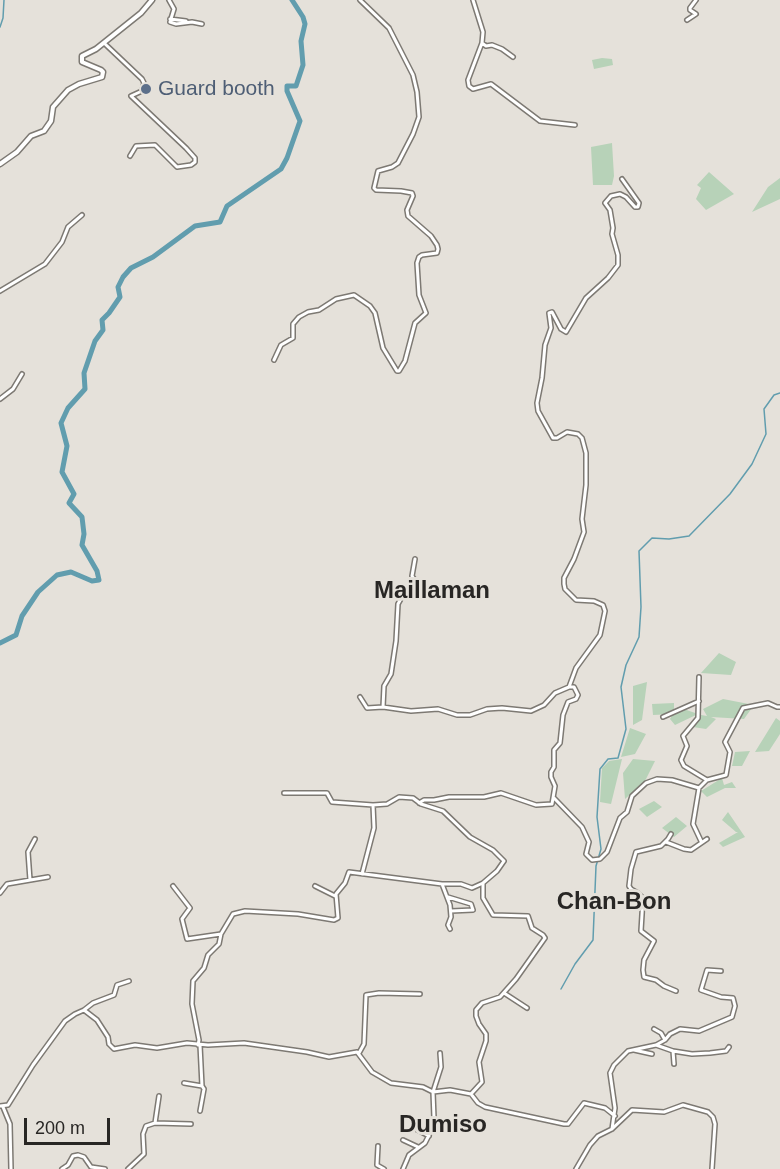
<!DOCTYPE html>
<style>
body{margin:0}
#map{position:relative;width:780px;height:1169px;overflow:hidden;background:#e5e1da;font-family:Arial,sans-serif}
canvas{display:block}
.scale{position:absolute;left:24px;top:1118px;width:86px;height:27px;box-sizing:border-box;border:3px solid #282624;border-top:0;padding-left:8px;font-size:18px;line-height:21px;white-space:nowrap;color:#282624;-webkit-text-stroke:4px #e5e1da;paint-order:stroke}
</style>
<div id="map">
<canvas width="780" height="1169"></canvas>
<div class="scale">200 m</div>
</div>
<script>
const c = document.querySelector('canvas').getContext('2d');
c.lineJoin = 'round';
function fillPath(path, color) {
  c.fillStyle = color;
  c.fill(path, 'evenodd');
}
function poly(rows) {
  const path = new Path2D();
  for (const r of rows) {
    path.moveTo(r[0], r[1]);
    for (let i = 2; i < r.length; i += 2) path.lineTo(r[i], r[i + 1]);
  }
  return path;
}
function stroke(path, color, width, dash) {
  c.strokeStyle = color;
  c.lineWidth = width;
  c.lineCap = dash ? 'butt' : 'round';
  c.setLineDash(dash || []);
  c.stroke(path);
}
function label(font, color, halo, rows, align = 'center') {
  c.font = font + ' Arial,sans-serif';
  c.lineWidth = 6;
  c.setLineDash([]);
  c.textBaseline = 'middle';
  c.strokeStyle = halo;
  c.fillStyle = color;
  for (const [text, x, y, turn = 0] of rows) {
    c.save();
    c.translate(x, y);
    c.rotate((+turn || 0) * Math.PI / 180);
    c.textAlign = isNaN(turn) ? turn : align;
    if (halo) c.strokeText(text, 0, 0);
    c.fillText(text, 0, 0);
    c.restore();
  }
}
fillPath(poly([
 [602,58,612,59,613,65,594,69,592,60],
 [612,143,614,176,612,185,593,185,591,147],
 [709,172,734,194,706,210,696,199,701,188,697,185],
 [780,178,780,199,752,212,768,187],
 [719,653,736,662,731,675,701,673],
 [647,682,642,720,633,725,633,686],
 [723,699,754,705,744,719,711,717,716,719,706,729,693,727,701,715,707,716,703,709],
 [674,703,674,712,678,707,698,714,675,725,670,719,673,714,653,715,652,704],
 [776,718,780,721,780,734,769,751,755,752],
 [630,728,646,734,635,754,621,757],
 [750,751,742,766,732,766,735,752],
 [622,759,611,804,600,802,602,768,609,761],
 [633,759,655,761,645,781,625,799,623,773],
 [722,778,724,785,732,782,736,788,725,788,707,797,701,791],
 [654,801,662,807,647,817,639,809],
 [728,812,745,837,723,847,719,843,738,832,736,832,722,820],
 [676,817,687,826,674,837,662,828]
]), '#b7d2b8');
stroke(poly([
 [0,27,3,18,4,0],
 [561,989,575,964,593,940,596,866,601,849,597,817,600,769,608,759,618,758,626,729,621,687,626,665,639,637,641,607,639,551,652,538,669,539,689,536,730,494,752,464,766,434,764,409,774,395,780,393]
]), '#619dae', 1.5);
stroke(poly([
 [0,643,16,635,22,616,38,592,57,575,71,572,92,581,99,580,97,571,82,545,84,534,82,517,69,503,74,494,62,472,67,446,61,423,68,408,85,389,84,373,95,341,103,330,102,320,109,313,120,297,118,287,123,277,131,268,153,257,195,226,220,222,227,206,281,169,287,158,300,121,287,91,287,86,296,86,303,65,301,41,305,24,303,17,292,0]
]), '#619dae', 5);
const minor = poly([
 [169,0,174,9,170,22,176,24,192,22,202,24],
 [473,0,483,32,482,43,468,80,469,86,473,89,491,84,540,121,575,125],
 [170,19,186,21],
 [687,20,696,14,690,10,690,8,696,0],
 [104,43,142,79,144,83,142,91,131,96,186,148,195,158,195,162,191,165,177,167,155,145,136,146,130,156],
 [482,43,486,46,492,45,502,49,513,57],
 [0,291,45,264,62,242,68,227,82,215],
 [274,360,281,345,293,338,293,324,299,317,308,312,319,310,336,299,354,295,370,306,375,313,383,348,397,371,399,371,405,361,415,323,426,313,419,295,417,263,419,257,422,255,437,253,438,249,437,245,431,236,408,216,407,210,413,196,412,193,401,191,376,190,374,188,378,171,392,167,398,163,413,134,419,117,417,92,413,75,389,28,360,0],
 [0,399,13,389,22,374],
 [699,677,698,718,683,736,687,746,681,760,684,766,707,780],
 [360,697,367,708,383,707,411,711,438,709,457,715,470,715,487,709,502,708,531,711,544,705,555,693,569,687,576,668,600,635,605,611,603,605,594,601,576,600,565,589,564,584,564,578,574,559,584,532,582,519,586,485,586,453,582,438,578,434,567,432,557,438,553,438,538,411,537,403,542,378,545,345,551,328,549,313,552,312,561,329,566,332,586,298,608,278,618,265,618,255,612,234,613,228,610,210,605,203,611,196,620,194,626,197,635,207,638,207,639,203,622,179],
 [383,707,384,686,391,674,396,641,398,604,403,595,421,596,422,590,412,576,415,559],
 [663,717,699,701],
 [699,788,707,780,726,775,730,752,725,742,743,708,768,703,777,707,780,707],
 [554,798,582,827,589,842,586,854,592,860,600,859,607,852,620,818,627,812,632,796,646,783,657,779,672,780,699,788,693,824,701,841],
 [419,803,424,800,434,800,449,797,484,797,501,793,536,805,552,804,555,786,551,777,551,772,554,767,554,750,560,743,563,715,568,702,576,699,578,695,574,687,569,687],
 [671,834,668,839,661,846,636,852,631,869,629,886,631,889,638,893,643,898,641,931,654,941,644,960,643,970,644,977,656,980,664,986,676,991],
 [666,842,684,849,691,850,707,839],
 [362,874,374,828,373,805],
 [30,880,28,852,35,839],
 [442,884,450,905,451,917,448,925,450,929],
 [173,886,190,908,182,919,187,939,221,934],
 [315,886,335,896],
 [0,893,7,884,48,877],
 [448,897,471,904,473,910,451,911],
 [504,993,527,1008],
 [84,1010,93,1003,114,995,117,985,129,981],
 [654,1029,661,1033,665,1040],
 [198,1045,199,1040,192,1004,193,981,204,968,208,955,219,944,221,934,233,914,245,911,298,914,334,920,338,918,336,894,345,883,349,872,442,884,461,884,472,888,483,883,497,871,504,861,493,850,470,837,443,811,421,804,413,798,399,797,387,804,373,805,332,802,327,793,284,793],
 [200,1045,202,1086,204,1089,200,1111],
 [656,1045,673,1051,674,1064],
 [634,1050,652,1054],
 [673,1051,692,1054,710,1053,726,1051,729,1047],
 [359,1053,364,1044,366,995,379,993,420,994],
 [184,1083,202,1086],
 [471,1094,478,1103,485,1107,564,1124,568,1124,584,1103,605,1108,615,1116],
 [0,1106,8,1105,33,1065,65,1021,75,1014,84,1010,97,1020,108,1037,109,1044,114,1049,135,1045,157,1048,187,1043,208,1045,244,1043,307,1052,329,1057,357,1052,372,1072,391,1083,423,1087,433,1092,450,1090,471,1094,482,1082,479,1062,486,1041,486,1034,479,1024,476,1016,476,1010,482,1003,500,997,516,979,545,938,543,935,532,928,528,916,493,915,483,898,483,883],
 [3,1107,10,1124,11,1169],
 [155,1123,159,1096],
 [414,1128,429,1136],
 [612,1129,615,1108,610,1073,614,1065,628,1051,656,1045,665,1040,670,1034,680,1029,699,1031,732,1017,735,1006,733,998,721,997,701,990,707,970,721,971],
 [403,1140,418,1147],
 [378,1146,377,1165,384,1169],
 [62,1169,68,1165,73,1156,78,1155,84,1157,91,1167,105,1169],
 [128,1169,144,1154,143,1134,146,1126,155,1123,191,1124],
 [403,1169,409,1155,425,1143,431,1131,434,1118,433,1092,441,1067,440,1053],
 [576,1169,590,1145,598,1136,612,1129,632,1110,664,1112,683,1105,708,1112,713,1117,715,1124,712,1169]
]);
const tertiary = poly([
 [0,164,17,152,31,136,44,131,51,121,53,107,68,90,79,84,102,77,103,72,101,70,82,62,82,56,96,49,141,13,152,0]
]);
stroke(minor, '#7d7973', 6);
stroke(tertiary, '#7d7973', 7);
stroke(minor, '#fff', 3);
stroke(tertiary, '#fff', 4);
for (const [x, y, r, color] of [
 [146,89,6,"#5c6f8a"]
]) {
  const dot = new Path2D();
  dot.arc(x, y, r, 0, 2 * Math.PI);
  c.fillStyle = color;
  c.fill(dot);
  stroke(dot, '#e5e1da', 2);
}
label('21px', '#4e5e75', '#e5e1da', [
 ["Guard booth",158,89]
], 'left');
label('bold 24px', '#282624', '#e5e1da', [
 ["Maillaman",432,591],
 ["Chan-Bon",614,902],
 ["Dumiso",443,1125]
]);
</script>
